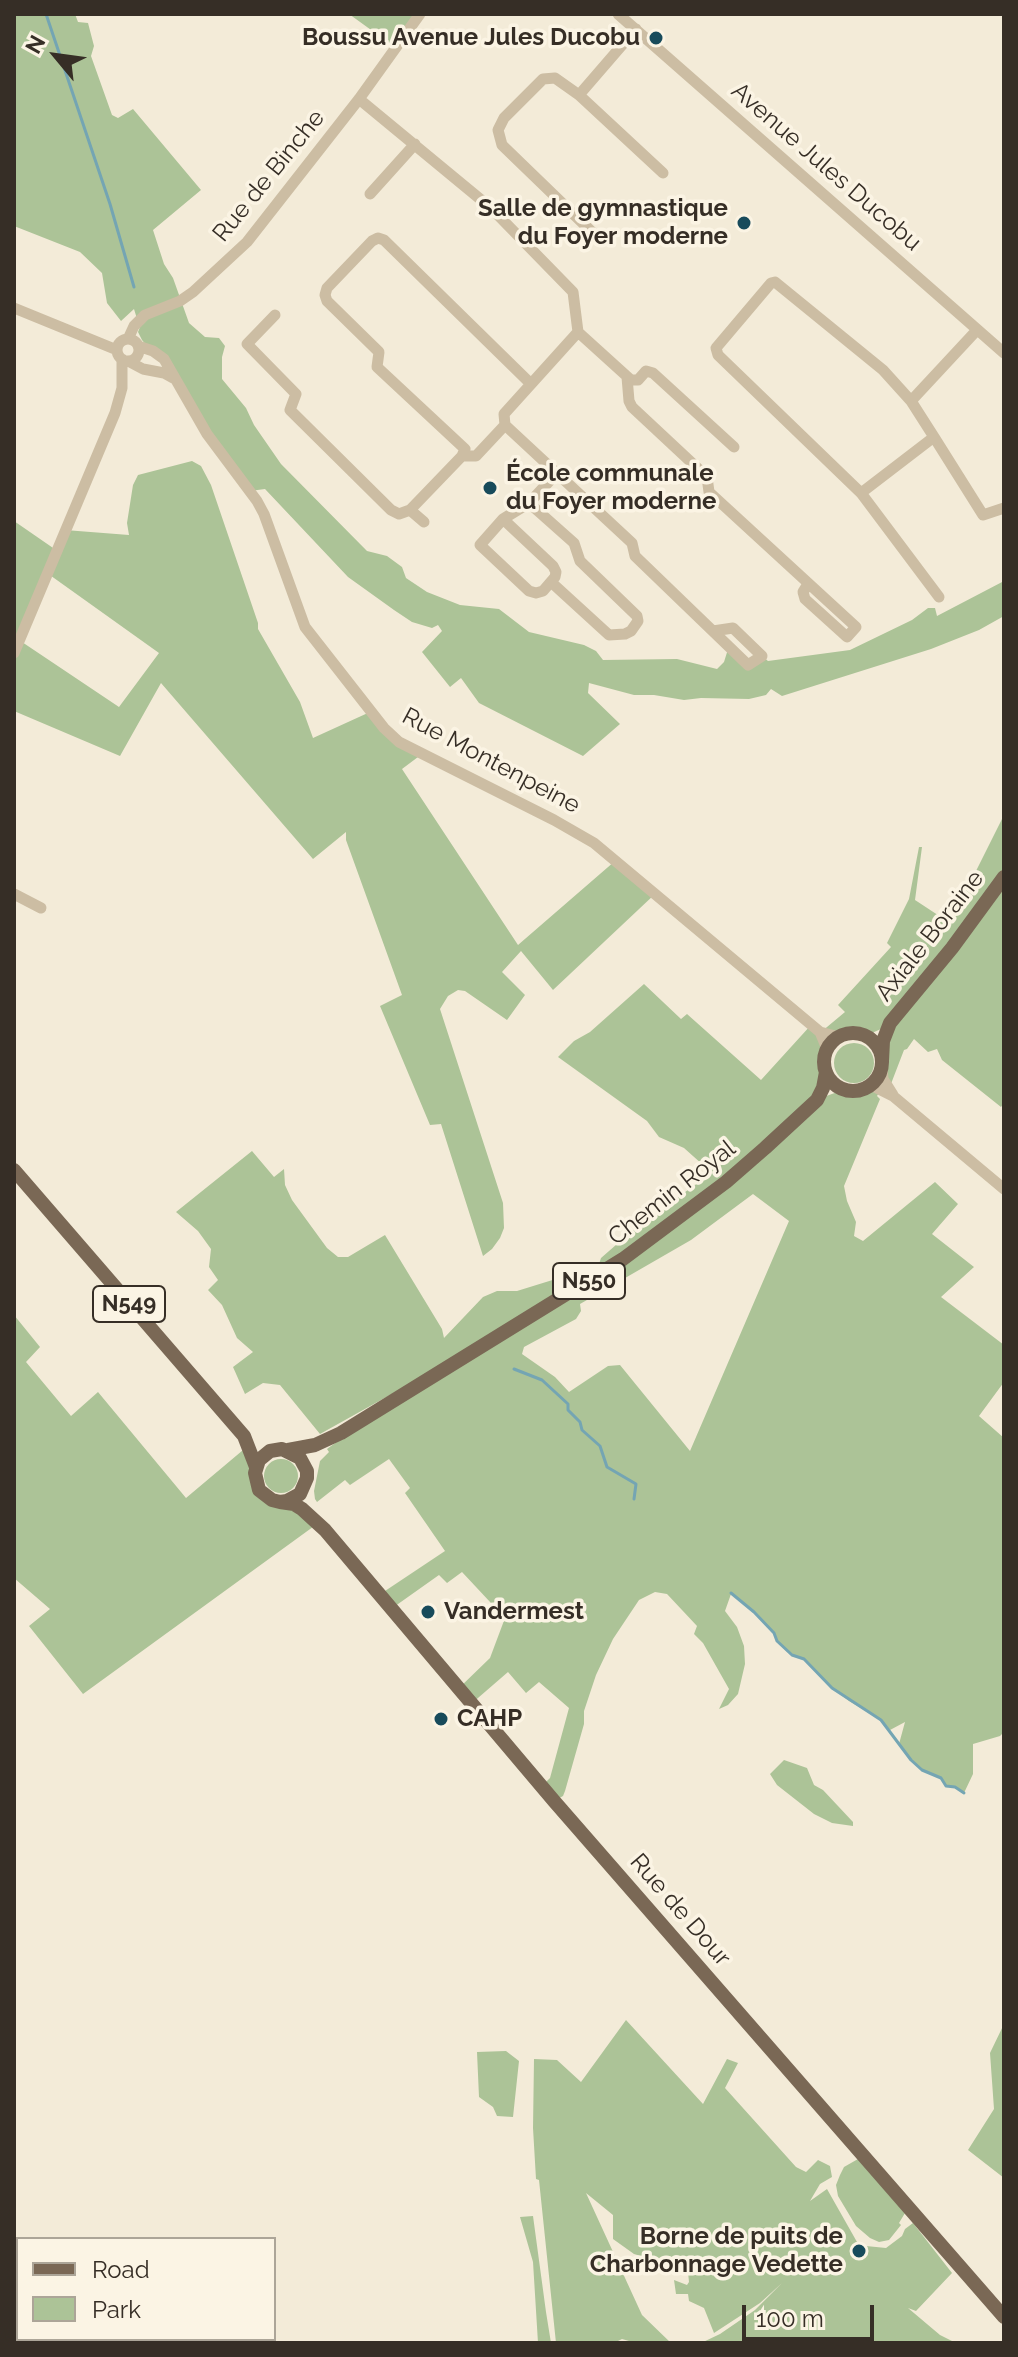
<!DOCTYPE html>
<meta charset="utf-8">
<style>
body{margin:0}
#map{position:relative;width:1018px;height:2357px;overflow:hidden;background:#f3ebd8;font-family:Raleway,sans-serif}
canvas{display:block}
.frame{position:absolute;inset:0;border:16px solid #362e26;pointer-events:none}
.legend{position:absolute;left:16px;top:2237px;width:260px;height:104px;box-sizing:border-box;background:#fbf4e4;border:2px solid #aca598;margin:0;padding:10px 14px;list-style:none;font-size:24px;color:#362e26}
.legend li{display:flex;align-items:center;gap:16px;height:40px}
.legend b{width:40px;border:2px solid #aca598}
.north{position:absolute;left:16px;top:16px;width:80px;height:80px;-webkit-text-stroke:6px #fbf4e4;paint-order:stroke;rotate:299deg;font-size:22px;font-weight:700;line-height:32px;text-align:center;color:#362e26}
.north::after{content:'';display:block;margin:auto;width:28px;height:36px;background:#362e26;clip-path:polygon(50% 0,100% 100%,50% 72%,0 100%)}
.scale{position:absolute;left:742px;top:2305px;width:132px;height:36px;box-sizing:border-box;border:4px solid #362e26;border-top:0;padding-left:10px;font-size:24px;line-height:28px;white-space:nowrap;color:#362e26;-webkit-text-stroke:6px #fbf4e4;paint-order:stroke}
</style>
<div id="map">
<canvas width="1018" height="2357"></canvas>
<div class="frame"></div>
<ul class="legend">
<li><b style="height:10px;background:#7a6855"></b>Road</li>
<li><b style="height:22px;background:#acc397"></b>Park</li>
</ul>
<div class="north">N</div>
<div class="scale">100 m</div>
</div>
<script>
const c = document.querySelector('canvas').getContext('2d');
c.lineJoin = 'round';
function fillPath(path, color) {
  c.fillStyle = color;
  c.fill(path, 'evenodd');
}
function poly(rows) {
  const path = new Path2D();
  for (const r of rows) {
    if (r.length === 3) {
      path.moveTo(r[0] + r[2], r[1]);
      path.arc(r[0], r[1], r[2], 0, 2 * Math.PI);
      continue;
    }
    path.moveTo(r[0], r[1]);
    for (let i = 2; i < r.length; i += 2) path.lineTo(r[i], r[i + 1]);
  }
  return path;
}
function stroke(path, color, width, dash) {
  c.strokeStyle = color;
  c.lineWidth = width;
  c.lineCap = dash ? 'butt' : 'round';
  c.setLineDash(dash || []);
  c.stroke(path);
}
function label(font, color, halo, rows, align = 'center') {
  c.font = font + ' Raleway,sans-serif';
  c.lineWidth = 7;
  c.setLineDash([]);
  c.textBaseline = 'middle';
  c.strokeStyle = halo;
  c.fillStyle = color;
  for (const [text, x, y, turn = 0] of rows) {
    c.save();
    c.translate(x, y);
    c.rotate((+turn || 0) * Math.PI / 180);
    c.textAlign = isNaN(turn) ? turn : align;
    if (halo) c.strokeText(text, 0, 0);
    c.fillText(text, 0, 0);
    c.restore();
  }
}
fillPath(poly([
 [14,14,75,14,78,22,88,23,94,46,91,56,112,115,118,118,133,109,201,190,153,230,164,264,173,278,189,323,205,337,219,338,225,346,222,357,222,379,246,408,254,425,281,464,367,551,387,556,402,567,406,578,427,592,460,605,499,609,529,632,584,645,596,651,603,660,677,659,717,669,724,662,729,646,748,665,762,656,768,661,850,650,912,620,928,608,935,608,937,616,1004,581,1004,616,979,630,931,649,782,696,771,689,766,695,749,699,701,698,684,700,654,695,634,695,589,683,588,693,620,724,583,756,479,703,461,678,450,687,422,652,442,631,438,625,432,628,412,622,394,610,348,577,265,489,250,491,174,379,142,340,138,332,144,317,138,322,134,309,121,321,107,303,102,273,80,252,14,226],
 [349,14,420,14,396,48],
 [192,461,201,466,211,485,258,623,258,629,300,702,313,738,370,712,422,754,402,769,518,945,615,861,655,894,553,990,521,951,502,972,525,995,507,1020,465,991,458,990,448,996,440,1009,503,1203,504,1228,500,1238,492,1249,483,1256,441,1124,430,1125,380,1006,402,995,346,840,346,832,313,859,161,683,120,756,14,711,14,521,56,550,65,530,129,535,127,523,133,485,138,475],
 [47,573,159,653,119,707,19,640],
 [1004,815,1004,1103,1001,1107,942,1060,937,1049,928,1052,914,1039,907,1049,904,1050,889,1089,881,1029,865,1036,847,1034,832,1043,825,1057,826,1072,818,1099,843,1090,857,1091,871,1085,881,1089,877,1096,880,1099,844,1186,847,1201,856,1222,854,1236,863,1241,935,1182,958,1204,932,1234,974,1267,941,1297,1004,1345,1004,1382,979,1416,1004,1438,1004,1732,1000,1736,973,1744,973,1774,964,1793,955,1787,946,1786,941,1778,922,1770,911,1760,899,1744,905,1722,890,1730,881,1720,849,1701,832,1688,804,1659,792,1655,777,1641,774,1633,754,1612,731,1594,725,1611,737,1627,744,1646,745,1664,738,1694,728,1705,719,1709,729,1689,703,1643,694,1634,697,1626,667,1594,655,1592,639,1600,613,1639,596,1675,584,1711,584,1724,565,1791,563,1796,554,1801,542,1786,550,1778,569,1708,539,1682,526,1693,508,1672,471,1704,458,1689,490,1658,505,1618,462,1572,447,1583,439,1575,391,1609,379,1595,445,1551,405,1493,410,1488,389,1459,350,1485,345,1480,317,1502,315,1499,314,1491,320,1461,329,1452,327,1449,433,1371,320,1434,280,1385,263,1383,245,1394,233,1367,253,1352,237,1338,222,1305,208,1290,218,1280,209,1267,211,1249,198,1231,176,1212,252,1151,274,1177,284,1169,285,1185,292,1200,327,1248,338,1257,348,1257,385,1235,442,1329,444,1338,483,1297,497,1291,517,1291,559,1278,573,1278,599,1264,601,1258,640,1224,712,1173,684,1148,659,1137,647,1121,558,1057,574,1041,590,1032,644,984,681,1019,687,1014,761,1080,811,1025,821,1032,845,1012,838,1005,891,947,887,943,909,899,919,847,922,847,915,900,950,923],
 [753,1194,789,1221,690,1451,620,1365,608,1366,569,1392,555,1377,522,1354,524,1347,576,1319,581,1311,580,1304,691,1240],
 [854,1063,20],
 [14,1315,40,1347,26,1362,71,1416,98,1392,186,1498,249,1445,259,1490,294,1504,317,1524,83,1694,29,1626,50,1609,14,1578],
 [281,1476,17],
 [784,1760,807,1768,814,1785,823,1790,853,1822,853,1826,832,1823,814,1814,777,1785,770,1774],
 [626,2020,703,2104,727,2059,738,2063,725,2088,796,2167,806,2172,818,2160,830,2166,832,2177,820,2184,810,2201,827,2189,857,2242,866,2246,886,2248,902,2236,905,2229,913,2223,952,2273,916,2311,908,2308,940,2335,956,2343,701,2343,720,2334,755,2310,782,2283,760,2303,714,2333,704,2308,689,2301,688,2294,676,2294,674,2280,687,2285,689,2282,688,2272,691,2267,688,2258,676,2255,661,2262,634,2254,613,2239,613,2215,586,2193,642,2315,671,2343,636,2343,622,2339,614,2343,556,2343,539,2180,536,2179,533,2128,534,2059,557,2060,581,2082],
 [1004,2024,1004,2178,968,2150,994,2109,990,2053],
 [506,2051,519,2061,513,2117,497,2116,493,2107,479,2097,477,2052],
 [858,2159,905,2213,899,2223,901,2225,889,2240,879,2242,870,2238,856,2226,838,2196,836,2185,840,2175,844,2167],
 [533,2216,546,2312,551,2343,538,2343,533,2262,520,2217]
]), '#acc397');
stroke(poly([
 [46,14,110,204,134,287],
 [514,1369,542,1380,568,1404,568,1410,580,1422,582,1430,600,1446,607,1467,636,1484,634,1499],
 [731,1593,754,1612,774,1633,777,1641,792,1655,804,1659,832,1688,881,1720,911,1760,922,1770,941,1778,946,1786,955,1787,964,1793]
]), '#74a5b3', 3);
stroke(poly([
 [618,14,1004,353],
 [579,95,663,173],
 [370,194,415,144],
 [593,233,502,145,498,130,504,118,543,79,555,78,579,95,636,29],
 [14,308,117,350],
 [275,315,247,344,296,394,290,410,391,510,399,514,410,510,462,456,476,456,505,425,504,414,578,332,573,292,491,208,359,99],
 [578,332,631,380,638,380,646,371,653,373,734,447],
 [128,339,134,326,145,315,180,301,193,292,247,242,359,99,420,14],
 [128,350,11],
 [138,346,153,351,164,359,207,434,257,501,264,514,305,627,384,728,399,742,554,820,594,843,820,1032,839,1037],
 [128,361,143,369,164,373,173,378],
 [627,377,629,401,632,407,707,477,709,492,856,627,847,637,805,599,803,592,808,584],
 [911,401,977,330],
 [505,425,632,543,635,556,748,665,762,656,733,628,713,631],
 [934,437,911,401,883,370,775,282,771,283,716,348,718,355,861,493,939,597],
 [462,456,465,449,377,367,379,352,327,301,325,295,327,288,372,241,378,238,384,240,531,384],
 [861,493,934,437,983,515,1004,508],
 [529,503,574,543,580,561,637,616,638,621,631,631,625,634,609,635,551,582],
 [410,510,424,522],
 [503,519,553,566,556,572,555,577,543,591,536,593,529,591,480,545,503,519,529,503,557,473],
 [14,653,115,413,122,388,122,359],
 [14,894,41,908],
 [820,1032,827,1049],
 [882,1068,883,1079,893,1095],
 [871,1085,893,1096,1004,1189]
]), '#ccbda3', 11);
stroke(poly([
 [853,1062,29],
 [882,1061,883,1041,890,1023,952,948,1004,877],
 [14,1170,244,1436,256,1467],
 [288,1450,315,1445,341,1433,623,1259,726,1182,765,1148,817,1100,823,1088,826,1072],
 [280,1502,287,1501,300,1494,307,1478,307,1471,300,1458,282,1449,270,1451,259,1460,255,1473,259,1490,272,1500,280,1502,294,1504,302,1509,325,1530,554,1801,1004,2317]
]), '#7a6855', 14);
for (const [x, y, r, color] of [
 [656,38,8,"#184b5b"],
 [744,223,8,"#184b5b"],
 [490,488,8,"#184b5b"],
 [428,1612,8,"#184b5b"],
 [441,1719,8,"#184b5b"],
 [859,2251,8,"#184b5b"]
]) {
  const dot = new Path2D();
  dot.arc(x, y, r, 0, 2 * Math.PI);
  c.fillStyle = color;
  c.fill(dot);
  stroke(dot, '#fbf4e4', 3);
}
for (const [x, y, w] of [
 [589,1281,72],
 [129,1304,72]
]) {
  const box = new Path2D();
  box.roundRect(x - w / 2, y - 18, w, 36, 6);
  c.fillStyle = '#fbf4e4';
  c.fill(box);
  stroke(box, '#362e26', 2);
}
label('bold 22px', '#362e26', null, [
 ["N550",589,1281],
 ["N549",129,1304]
]);
label('bold 24px', '#362e26', '#fbf4e4', [
 ["Boussu Avenue Jules Ducobu",640,38],
 ["Salle de gymnastique",728,209],
 ["du Foyer moderne",728,237],
 ["École communale",506,474,"left"],
 ["du Foyer moderne",506,502,"left"],
 ["Vandermest",444,1612,"left"],
 ["CAHP",457,1719,"left"],
 ["Borne de puits de",843,2237],
 ["Charbonnage Vedette",843,2265]
], 'right');
label('24px', '#362e26', '#fbf4e4', [
 ["Avenue Jules Ducobu",826,167,41],
 ["Rue de Binche",269,176,-51],
 ["Rue Montenpeine",491,761,28],
 ["Axiale Boraine",930,936,-52],
 ["Chemin Royal",672,1193,-38],
 ["Rue de Dour",680,1910,49]
]);
</script>
